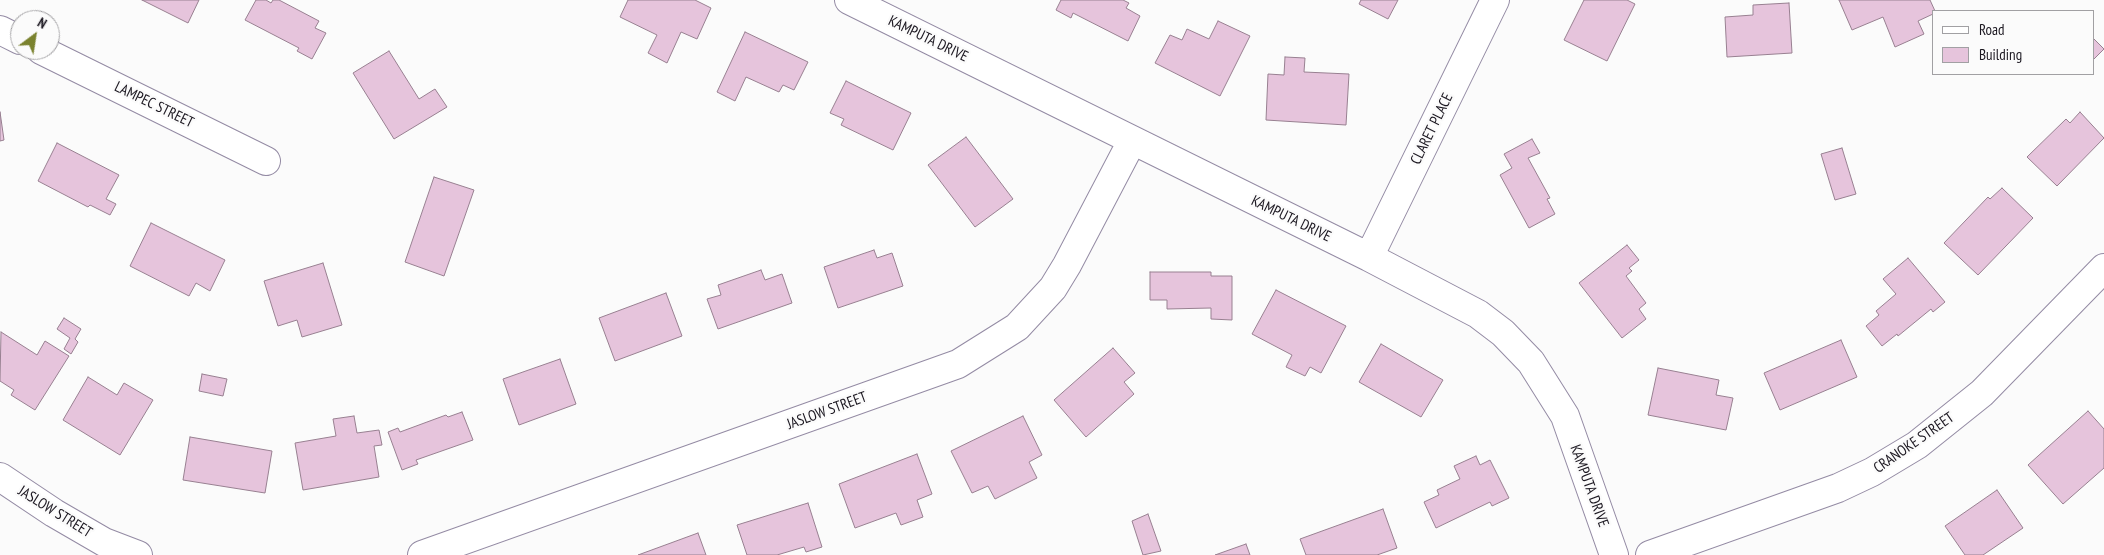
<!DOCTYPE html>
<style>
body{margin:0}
#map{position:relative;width:2104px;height:555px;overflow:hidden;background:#fbfbfb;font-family:"PT Sans Narrow",sans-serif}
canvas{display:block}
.legend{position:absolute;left:1932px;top:10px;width:162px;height:65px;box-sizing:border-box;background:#fbfbfb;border:1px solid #a1a0a3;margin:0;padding:6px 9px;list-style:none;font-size:15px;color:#1b1720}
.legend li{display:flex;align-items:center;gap:10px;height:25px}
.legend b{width:25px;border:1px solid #a1a0a3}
.north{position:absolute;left:10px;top:10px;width:50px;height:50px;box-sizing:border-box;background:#fbfbfb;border:1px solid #a1a0a3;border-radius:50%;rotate:31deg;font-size:14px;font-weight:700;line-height:20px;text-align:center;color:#1b1720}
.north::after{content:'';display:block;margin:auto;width:18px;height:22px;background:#7a822e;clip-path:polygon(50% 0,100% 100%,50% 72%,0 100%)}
</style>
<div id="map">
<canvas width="2104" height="555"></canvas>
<ul class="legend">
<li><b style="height:6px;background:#fff"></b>Road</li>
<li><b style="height:14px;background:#e6c4dc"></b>Building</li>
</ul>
<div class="north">N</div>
</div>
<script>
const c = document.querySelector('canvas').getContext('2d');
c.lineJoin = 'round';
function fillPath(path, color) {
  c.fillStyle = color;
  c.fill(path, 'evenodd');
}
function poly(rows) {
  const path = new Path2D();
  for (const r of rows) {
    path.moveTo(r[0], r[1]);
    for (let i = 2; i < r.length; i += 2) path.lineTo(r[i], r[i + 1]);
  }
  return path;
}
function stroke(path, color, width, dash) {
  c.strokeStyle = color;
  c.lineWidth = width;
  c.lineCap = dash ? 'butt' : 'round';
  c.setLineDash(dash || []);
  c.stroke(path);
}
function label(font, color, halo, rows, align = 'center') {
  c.font = font + ' "PT Sans Narrow",sans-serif';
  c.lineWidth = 4.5;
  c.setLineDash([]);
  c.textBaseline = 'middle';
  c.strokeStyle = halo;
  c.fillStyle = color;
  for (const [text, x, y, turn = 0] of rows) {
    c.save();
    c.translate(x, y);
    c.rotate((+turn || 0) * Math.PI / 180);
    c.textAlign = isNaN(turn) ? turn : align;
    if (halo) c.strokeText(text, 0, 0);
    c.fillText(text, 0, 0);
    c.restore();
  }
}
const building = poly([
 [142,0,199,0,188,23,142,0],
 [256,0,266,0,271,3,273,0,279,0,319,21,315,28,326,33,312,59,297,51,299,48,245,20,256,0],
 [628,0,695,0,711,8,697,39,681,32,667,63,648,53,657,35,620,17,628,0],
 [1061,0,1123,0,1129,3,1126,8,1140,16,1128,41,1073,13,1071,18,1056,10,1061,0],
 [1361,0,1398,0,1388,19,1359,4,1361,0],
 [1584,0,1627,0,1635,4,1607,61,1564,40,1584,0],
 [1839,0,1930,0,1935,11,1933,11,1933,14,1918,21,1924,34,1895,47,1883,17,1852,30,1839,0],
 [1789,3,1792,53,1727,57,1725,17,1753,15,1753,5,1789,3],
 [1218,21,1250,36,1220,96,1155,63,1170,35,1182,40,1187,29,1209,39,1218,21],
 [745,32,808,62,794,90,783,85,779,92,746,77,735,101,717,92,745,32],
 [2093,38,2104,49,2093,60,2093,38],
 [389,51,419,99,435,89,447,107,394,139,353,73,389,51],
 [1285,57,1305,58,1304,72,1349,74,1346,125,1266,120,1268,74,1284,75,1285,57],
 [846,81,911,113,893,150,841,125,844,119,830,113,846,81],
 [0,112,4,140,0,141,0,112],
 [2080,112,2104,138,2057,186,2027,157,2066,119,2070,123,2080,112],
 [966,137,1013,199,975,227,928,165,966,137],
 [1532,139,1540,153,1528,158,1550,198,1547,199,1555,214,1529,228,1500,175,1512,168,1504,154,1532,139],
 [57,143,119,175,106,199,116,204,110,215,90,205,88,207,38,181,57,143],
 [1842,148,1856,194,1835,200,1821,154,1842,148],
 [434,177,474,190,444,276,405,262,434,177],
 [2002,188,2033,218,1978,275,1944,243,1988,197,1990,199,2002,188],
 [151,223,225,260,210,291,196,283,189,296,130,266,151,223],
 [1627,245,1639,260,1629,268,1632,271,1626,276,1646,303,1639,309,1646,319,1622,338,1579,283,1627,245],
 [874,250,877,258,892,253,903,286,838,308,824,267,874,250],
 [1908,258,1945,302,1933,312,1931,309,1898,336,1897,334,1882,346,1866,326,1879,315,1876,311,1896,294,1883,279,1908,258],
 [323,263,342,325,302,337,297,320,278,326,264,281,323,263],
 [761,270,765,280,782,274,792,303,718,329,707,299,721,295,718,285,761,270],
 [1150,272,1211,272,1211,276,1232,276,1232,320,1211,319,1211,308,1167,309,1167,300,1150,300,1150,272],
 [1276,290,1346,326,1321,373,1310,367,1305,376,1286,367,1292,355,1252,334,1276,290],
 [666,293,682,336,615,361,599,318,666,293],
 [64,318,81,329,75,339,78,342,71,354,64,349,70,338,57,329,64,318],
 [1,332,37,355,45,341,69,356,35,410,11,395,14,390,0,381,1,332],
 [1841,340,1857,377,1780,410,1764,373,1841,340],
 [1381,344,1443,380,1421,417,1359,382,1381,344],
 [1113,348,1135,373,1124,382,1134,394,1086,437,1054,400,1113,348],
 [560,359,576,404,519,425,503,379,560,359],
 [1658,368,1719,380,1716,395,1733,398,1726,430,1648,415,1658,368],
 [202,374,227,379,223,396,199,391,202,374],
 [88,377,117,395,124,383,153,400,120,455,63,420,88,377],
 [2088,411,2104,429,2104,468,2063,504,2028,465,2088,411],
 [462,412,473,440,416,460,418,464,402,470,388,432,398,428,400,432,446,415,448,417,462,412],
 [354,416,357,433,379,430,382,445,374,446,379,477,303,490,295,443,336,436,333,419,354,416],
 [1023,416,1042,455,1029,462,1037,478,995,499,988,486,972,493,951,451,1023,416],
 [190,437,272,451,265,493,183,480,190,437],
 [917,454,932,494,917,500,923,517,901,525,896,513,855,528,839,484,917,454],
 [1476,456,1480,465,1490,460,1509,498,1492,506,1490,502,1436,528,1424,502,1439,495,1437,490,1460,479,1454,466,1476,456],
 [1997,490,2023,528,1983,555,1965,555,1945,526,1997,490],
 [808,503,822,547,806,552,804,547,777,555,747,555,737,525,808,503],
 [1383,509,1397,548,1377,555,1306,555,1300,539,1383,509],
 [1148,514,1161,551,1143,555,1132,521,1148,514],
 [698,533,706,555,638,555,698,533],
 [1246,544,1250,555,1215,555,1246,544]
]);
fillPath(building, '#e6c4dc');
stroke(building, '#988091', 1);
const minor = poly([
 [849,0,1369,257,1478,314,1503,333,1531,362,1565,416,1614,555],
 [0,30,20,40],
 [41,50,266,161],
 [1369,257,1495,0],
 [0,477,54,513,104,542,138,555],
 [422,555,958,364,1017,327,1053,288,1067,265,1132,141],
 [1650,555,1838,488,1872,472,1917,445,1982,393,2104,268]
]);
stroke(minor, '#948ba4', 30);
stroke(minor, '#fff', 28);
label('15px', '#1b1720', '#fbfbfb', [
 ["KAMPUTA DRIVE",928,39,26],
 ["LAMPEC STREET",154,105,26],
 ["CLARET PLACE",1432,129,-64],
 ["KAMPUTA DRIVE",1291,219,26],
 ["JASLOW STREET",827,411,-20],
 ["CRANOKE STREET",1914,443,-35],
 ["KAMPUTA DRIVE",1589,486,70],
 ["JASLOW STREET",55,512,32]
]);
</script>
